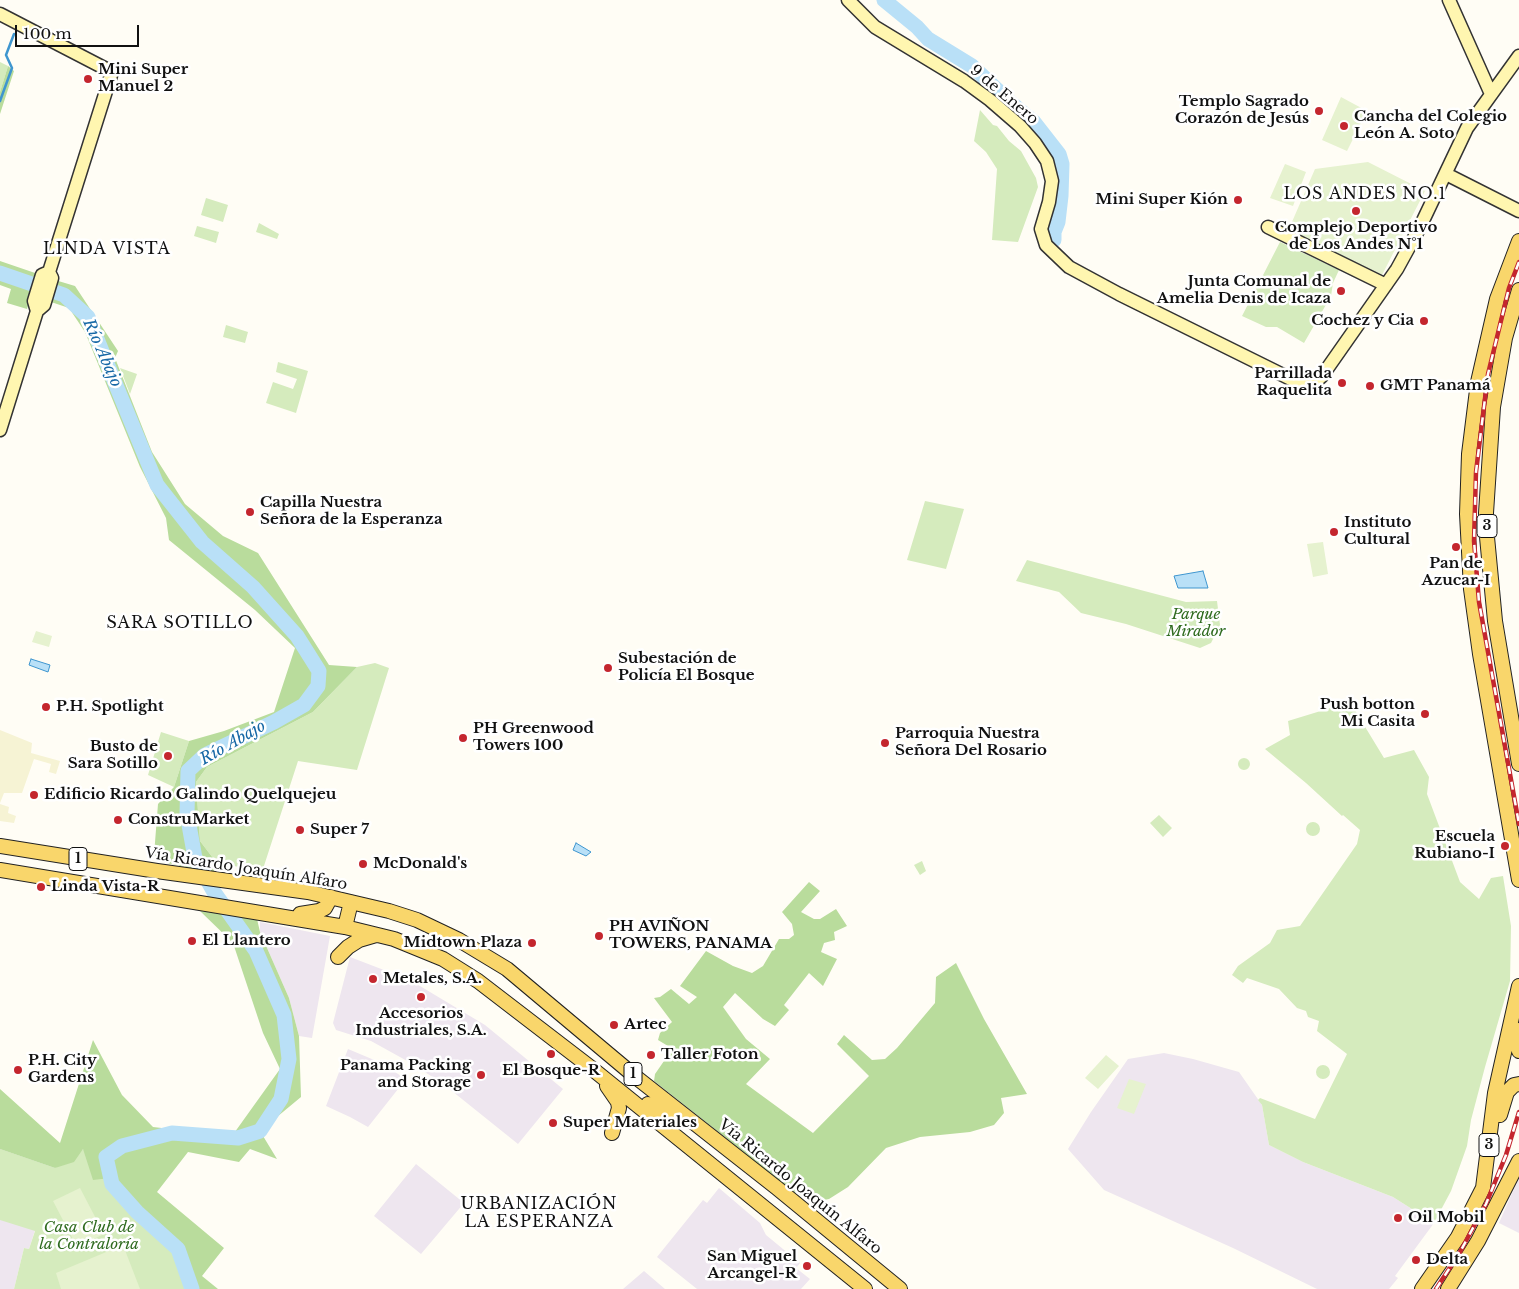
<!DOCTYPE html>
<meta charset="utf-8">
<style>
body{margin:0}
#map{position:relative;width:1519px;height:1289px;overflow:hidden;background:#fffdf5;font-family:"Libre Baskerville",serif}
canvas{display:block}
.scale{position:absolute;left:15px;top:25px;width:124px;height:22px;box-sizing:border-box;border:2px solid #111;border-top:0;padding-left:6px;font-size:15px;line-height:18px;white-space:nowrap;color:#111;-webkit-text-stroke:4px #fff;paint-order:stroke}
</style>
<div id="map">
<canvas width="1519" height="1289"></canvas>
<div class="scale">100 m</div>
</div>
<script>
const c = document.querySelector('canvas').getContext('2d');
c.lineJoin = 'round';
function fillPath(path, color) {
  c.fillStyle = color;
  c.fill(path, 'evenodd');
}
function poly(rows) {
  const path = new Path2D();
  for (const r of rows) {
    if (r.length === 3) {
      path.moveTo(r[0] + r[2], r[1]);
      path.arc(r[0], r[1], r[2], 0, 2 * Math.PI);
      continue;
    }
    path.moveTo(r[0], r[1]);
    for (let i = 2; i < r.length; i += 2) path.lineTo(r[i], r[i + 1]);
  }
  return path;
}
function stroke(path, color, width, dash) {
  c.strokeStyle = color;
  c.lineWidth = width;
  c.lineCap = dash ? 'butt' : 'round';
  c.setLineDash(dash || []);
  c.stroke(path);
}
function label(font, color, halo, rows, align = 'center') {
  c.font = font + ' "Libre Baskerville",serif';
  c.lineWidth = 5;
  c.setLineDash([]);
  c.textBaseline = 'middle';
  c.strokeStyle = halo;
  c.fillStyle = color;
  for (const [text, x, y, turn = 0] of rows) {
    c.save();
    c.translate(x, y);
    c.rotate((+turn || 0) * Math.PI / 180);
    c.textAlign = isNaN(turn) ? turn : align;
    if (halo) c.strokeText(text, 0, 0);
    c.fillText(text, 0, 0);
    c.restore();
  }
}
fillPath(poly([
 [260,922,330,936,312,1038,299,1036,289,998,260,932],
 [350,957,410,980,485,1025,563,1089,518,1144,442,1083,409,1062,371,1041,336,1030,333,1023],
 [348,1049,379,1062,406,1079,368,1127,350,1117,326,1106],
 [1164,1053,1193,1059,1239,1072,1262,1105,1269,1145,1303,1162,1393,1197,1434,1223,1395,1276,1398,1278,1389,1289,1317,1289,1233,1248,1104,1190,1068,1149,1091,1112,1128,1059],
 [0,1149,55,1168,29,1249,24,1248,14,1289,0,1289],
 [416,1164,464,1203,421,1254,374,1216],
 [1519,1177,1519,1233,1499,1223],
 [719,1188,760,1223,766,1235,800,1263,796,1268,810,1279,801,1289,697,1289,657,1257,703,1200,707,1203],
 [644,1271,665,1289,623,1289]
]), '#eee6ef');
fillPath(poly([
 [0,730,32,743,31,753,60,761,56,774,49,772,51,764,34,759,22,793,4,793,0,803],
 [0,804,9,807,8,813,16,816,14,823,0,821]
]), '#f6f3d4');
fillPath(poly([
 [0,62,8,66,0,92],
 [980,110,993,125,997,126,1009,141,1021,151,1036,178,1038,187,1018,242,992,240,997,169,986,152,974,141],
 [206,198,228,205,223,222,201,215],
 [259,223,279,234,277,239,256,232],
 [197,226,219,232,216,243,194,236],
 [1280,242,1339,270,1333,283,1331,296,1304,343,1277,327,1266,327,1242,316],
 [226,325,248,332,245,343,223,337],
 [278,362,308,371,296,413,266,403,273,382,293,389,297,379,276,372],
 [120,368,137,374,130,394],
 [925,501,964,509,946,569,907,560],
 [1027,560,1186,602,1217,601,1220,625,1211,643,1200,648,1126,624,1081,613,1059,592,1016,581],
 [375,663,389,668,357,770,298,761,262,872,216,862,200,841,196,782,207,767,313,712,357,667],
 [1350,702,1384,758,1414,750,1429,777,1427,794,1460,882,1479,899,1491,878,1503,876,1511,926,1510,981,1485,1067,1471,1120,1467,1146,1451,1191,1434,1223,1393,1197,1303,1162,1269,1145,1262,1105,1258,1100,1260,1098,1315,1119,1347,1054,1317,1031,1319,1021,1308,1017,1306,1011,1297,1008,1279,989,1247,978,1243,983,1232,975,1238,966,1270,943,1277,930,1300,926,1357,844,1360,830,1343,815,1342,816,1306,783,1265,749,1290,735,1288,721],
 [161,732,189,741,174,787,148,775],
 [1244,764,6],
 [1159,815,1172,828,1163,837,1150,823],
 [1313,829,7],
 [922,861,926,871,920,875,914,865],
 [1323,1072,7],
 [0,1149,55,1168,83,1149,110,1178,112,1184,178,1249,192,1289,14,1289,24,1248,29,1249,35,1231,0,1220]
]), '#d5ebbd');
fillPath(poly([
 [8,66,14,71,0,114,0,92],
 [0,261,38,274,27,309,7,303,11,289,0,285],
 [55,280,75,286,118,351,115,358,152,452,185,504,223,536,258,553,329,665,357,667,313,712,207,767,196,782,200,841,216,862,214,873,162,862,154,855,158,804,174,787,189,741,224,731,274,712,295,648,255,610,169,540,166,518,140,467,85,332,69,308,48,301],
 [809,882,820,891,801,912,814,919,820,919,836,909,847,926,834,932,835,940,824,943,821,952,837,959,823,986,809,973,784,1005,789,1010,775,1026,763,1019,735,993,723,1007,746,1039,770,1059,746,1084,813,1133,869,1076,837,1044,844,1035,872,1060,885,1059,897,1048,935,1003,936,977,956,963,984,1019,1027,1094,1001,1098,1004,1113,994,1125,970,1132,920,1137,886,1148,848,1187,829,1199,814,1202,793,1191,654,1081,655,1074,664,1061,668,1046,658,1040,660,1033,672,1022,654,998,660,997,671,989,689,1004,697,997,680,986,706,951,733,966,752,973,763,966,779,939,789,939,794,935,792,924,782,912],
 [200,911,257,919,260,932,289,998,299,1036,301,1097,260,1131,277,1159,250,1149,239,1162,188,1152,157,1192,224,1248,202,1276,218,1289,192,1289,178,1249,110,1178,93,1180,83,1149,74,1162,55,1168,0,1149,0,1089,60,1143,93,1040,122,1095,153,1127,232,1136,280,1069,263,1033,233,943]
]), '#b9dc9c');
fillPath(poly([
 [1341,97,1367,111,1347,151,1322,140],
 [1368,162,1425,191,1382,275,1288,231,1315,169],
 [1285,164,1306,172,1293,206,1270,198],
 [1323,542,1328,574,1313,577,1307,544],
 [36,631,52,636,49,647,32,642],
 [1106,1055,1119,1066,1098,1089,1085,1078],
 [1129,1079,1146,1084,1134,1114,1117,1108],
 [80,1188,104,1234,77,1247,53,1201],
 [123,1245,140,1289,61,1289,56,1273]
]), '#e6f2cf');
const water = poly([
 [1203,571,1208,588,1178,588,1174,576,1203,571],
 [31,659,50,665,48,672,29,665,31,659],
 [576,843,591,852,586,856,573,850,576,843]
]);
fillPath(water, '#b9e0f7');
stroke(water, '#3f96cf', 1);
stroke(poly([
 [0,101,12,68,6,55,14,34]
]), '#3f96cf', 2.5);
stroke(poly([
 [884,0,917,27,928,39,972,66,1010,102,1034,122,1059,154,1062,164,1061,196,1058,222,1054,232,1054,240],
 [0,273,64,295,88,317,157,485,202,542,253,587,297,636,319,671,318,686,304,705,274,722,205,755,188,771,187,814,195,858,214,892,256,951,284,1015,289,1059,281,1099,260,1131,238,1138,172,1133,122,1146,106,1157,112,1184,137,1212,178,1249,192,1289]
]), '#b9e0f7', 15);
const secondary = poly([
 [848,0,875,27,964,81,990,100,1020,126,1035,143,1047,161,1052,181,1049,202,1041,229,1046,245,1069,267,1119,294,1299,383,1308,384,1314,383,1322,376,1397,269,1420,227,1467,128,1519,56],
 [1449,0,1491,94],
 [0,14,112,72,49,272,42,275,34,301,37,311],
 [1446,174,1519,211],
 [1268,227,1386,285],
 [0,430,37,311,44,305,52,278,49,272]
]);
const primary = poly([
 [1519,241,1497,299,1478,382,1469,454,1467,514,1471,589,1480,654,1519,880],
 [1519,290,1505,338,1493,407,1486,513,1487,537,1495,621,1519,764],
 [0,846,157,871,308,892,389,911,417,920,459,940,507,969,637,1078,777,1188,900,1289],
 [0,870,345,927,394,939,443,959,478,981,590,1067,865,1289],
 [300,914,319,911,325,908,331,897],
 [345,927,351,902],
 [338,957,348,947,359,940,376,935],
 [1519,1030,1516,1042,1519,1051],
 [607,1086,618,1102,619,1108,612,1133],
 [648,1104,676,1119,688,1120],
 [1500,1115,1507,1092,1514,1085,1519,1084],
 [1422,1289,1458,1237,1483,1188,1495,1093,1519,986],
 [1448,1289,1478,1241,1519,1161]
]);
stroke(secondary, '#333', 15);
stroke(primary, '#222', 16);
stroke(secondary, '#fff6b0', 12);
stroke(primary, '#f9d66b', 14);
const rail = poly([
 [1519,262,1509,288,1488,374,1476,472,1474,541,1479,602,1519,824],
 [1436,1289,1460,1252,1486,1204,1506,1155,1519,1112]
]);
stroke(rail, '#c4262e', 4.5);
stroke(rail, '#fff', 2.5, [8]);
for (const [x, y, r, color] of [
 [88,79,5,"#c4262e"],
 [1319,111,5,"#c4262e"],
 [1344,126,5,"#c4262e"],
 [1238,200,5,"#c4262e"],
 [1356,211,5,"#c4262e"],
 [1341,291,5,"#c4262e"],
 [1424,321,5,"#c4262e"],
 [1342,383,5,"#c4262e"],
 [1370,386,5,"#c4262e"],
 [250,512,5,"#c4262e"],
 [1334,532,5,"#c4262e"],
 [1456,547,5,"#c4262e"],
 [608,668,5,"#c4262e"],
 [46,707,5,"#c4262e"],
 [1425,714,5,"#c4262e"],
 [463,738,5,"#c4262e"],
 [885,743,5,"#c4262e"],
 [168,756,5,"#c4262e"],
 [34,795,5,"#c4262e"],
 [118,820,5,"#c4262e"],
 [300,830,5,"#c4262e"],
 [1505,846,5,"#c4262e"],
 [363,864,5,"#c4262e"],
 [41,887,5,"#c4262e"],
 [599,936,5,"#c4262e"],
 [192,941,5,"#c4262e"],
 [532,943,5,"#c4262e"],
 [373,979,5,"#c4262e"],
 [421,997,5,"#c4262e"],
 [614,1025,5,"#c4262e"],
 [551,1054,5,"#c4262e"],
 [651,1055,5,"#c4262e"],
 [18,1070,5,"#c4262e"],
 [481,1075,5,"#c4262e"],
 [553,1123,5,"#c4262e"],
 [1398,1218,5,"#c4262e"],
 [1416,1260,5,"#c4262e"],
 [807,1266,5,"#c4262e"]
]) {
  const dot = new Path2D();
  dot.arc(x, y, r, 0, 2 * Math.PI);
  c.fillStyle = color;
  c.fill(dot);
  stroke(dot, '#fff', 2);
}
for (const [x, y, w] of [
 [1487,526,20],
 [78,859,18],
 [633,1074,18],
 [1489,1145,20]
]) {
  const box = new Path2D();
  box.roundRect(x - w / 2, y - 11.5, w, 23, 4);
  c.fillStyle = '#fff';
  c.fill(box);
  stroke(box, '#111', 1);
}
label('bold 14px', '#111', null, [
 ["3",1487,526],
 ["1",78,859],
 ["1",633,1074],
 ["3",1489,1145]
]);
label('bold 15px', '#111', '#fff', [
 ["Mini Super",98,70],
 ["Manuel 2",98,87],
 ["Templo Sagrado",1309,102,"right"],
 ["Corazón de Jesús",1309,119,"right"],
 ["Cancha del Colegio",1354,117],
 ["León A. Soto",1354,134],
 ["Mini Super Kión",1228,200,"right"],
 ["Complejo Deportivo",1356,228,"center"],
 ["de Los Andes N°1",1356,245,"center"],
 ["Junta Comunal de",1331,282,"right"],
 ["Amelia Denis de Icaza",1331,299,"right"],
 ["Cochez y Cia",1414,321,"right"],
 ["Parrillada",1332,374,"right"],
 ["Raquelita",1332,391,"right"],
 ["GMT Panamá",1380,386],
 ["Capilla Nuestra",260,503],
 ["Señora de la Esperanza",260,520],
 ["Instituto",1344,523],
 ["Cultural",1344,540],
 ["Pan de",1456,564,"center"],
 ["Azucar-I",1456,581,"center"],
 ["Subestación de",618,659],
 ["Policía El Bosque",618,676],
 ["Push botton",1415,705,"right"],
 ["Mi Casita",1415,722,"right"],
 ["P.H. Spotlight",56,707],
 ["PH Greenwood",473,729],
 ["Towers 100",473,746],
 ["Parroquia Nuestra",895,734],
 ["Señora Del Rosario",895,751],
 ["Busto de",158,747,"right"],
 ["Sara Sotillo",158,764,"right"],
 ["Edificio Ricardo Galindo Quelquejeu",44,795],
 ["ConstruMarket",128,820],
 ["Super 7",310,830],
 ["Escuela",1495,837,"right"],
 ["Rubiano-I",1495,854,"right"],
 ["McDonald's",373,864],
 ["Linda Vista-R",51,887],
 ["PH AVIÑON",609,927],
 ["TOWERS, PANAMA",609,944],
 ["El Llantero",202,941],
 ["Midtown Plaza",522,943,"right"],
 ["Metales, S.A.",383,979],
 ["Accesorios",421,1014,"center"],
 ["Industriales, S.A.",421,1031,"center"],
 ["Artec",624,1025],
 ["Taller Foton",661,1055],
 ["P.H. City",28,1061],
 ["Gardens",28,1078],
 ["Panama Packing",471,1066,"right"],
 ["and Storage",471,1083,"right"],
 ["El Bosque-R",551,1071,"center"],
 ["Super Materiales",563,1123],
 ["Oil Mobil",1408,1218],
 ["San Miguel",797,1257,"right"],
 ["Arcangel-R",797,1274,"right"],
 ["Delta",1426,1260]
], 'left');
label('15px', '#111', '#fff', [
 ["9 de Enero",1004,95,40],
 ["Vía Ricardo Joaquín Alfaro",246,869,9],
 ["Vía Ricardo Joaquín Alfaro",800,1187,39]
]);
label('italic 15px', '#2f6b1f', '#fff', [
 ["Parque",1196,615],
 ["Mirador",1196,632],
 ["Casa Club de",89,1228],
 ["la Contraloría",89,1245]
]);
c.letterSpacing = '1px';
label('16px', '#111', '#fff', [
 ["LOS ANDES NO.1",1365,194],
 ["LINDA VISTA",107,249],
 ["SARA SOTILLO",180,623],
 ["URBANIZACIÓN",539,1204],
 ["LA ESPERANZA",539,1222]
]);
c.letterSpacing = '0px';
label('italic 16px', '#1768a6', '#fff', [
 ["Río Abajo",102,353,66],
 ["Río Abajo",233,743,-30]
]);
</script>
